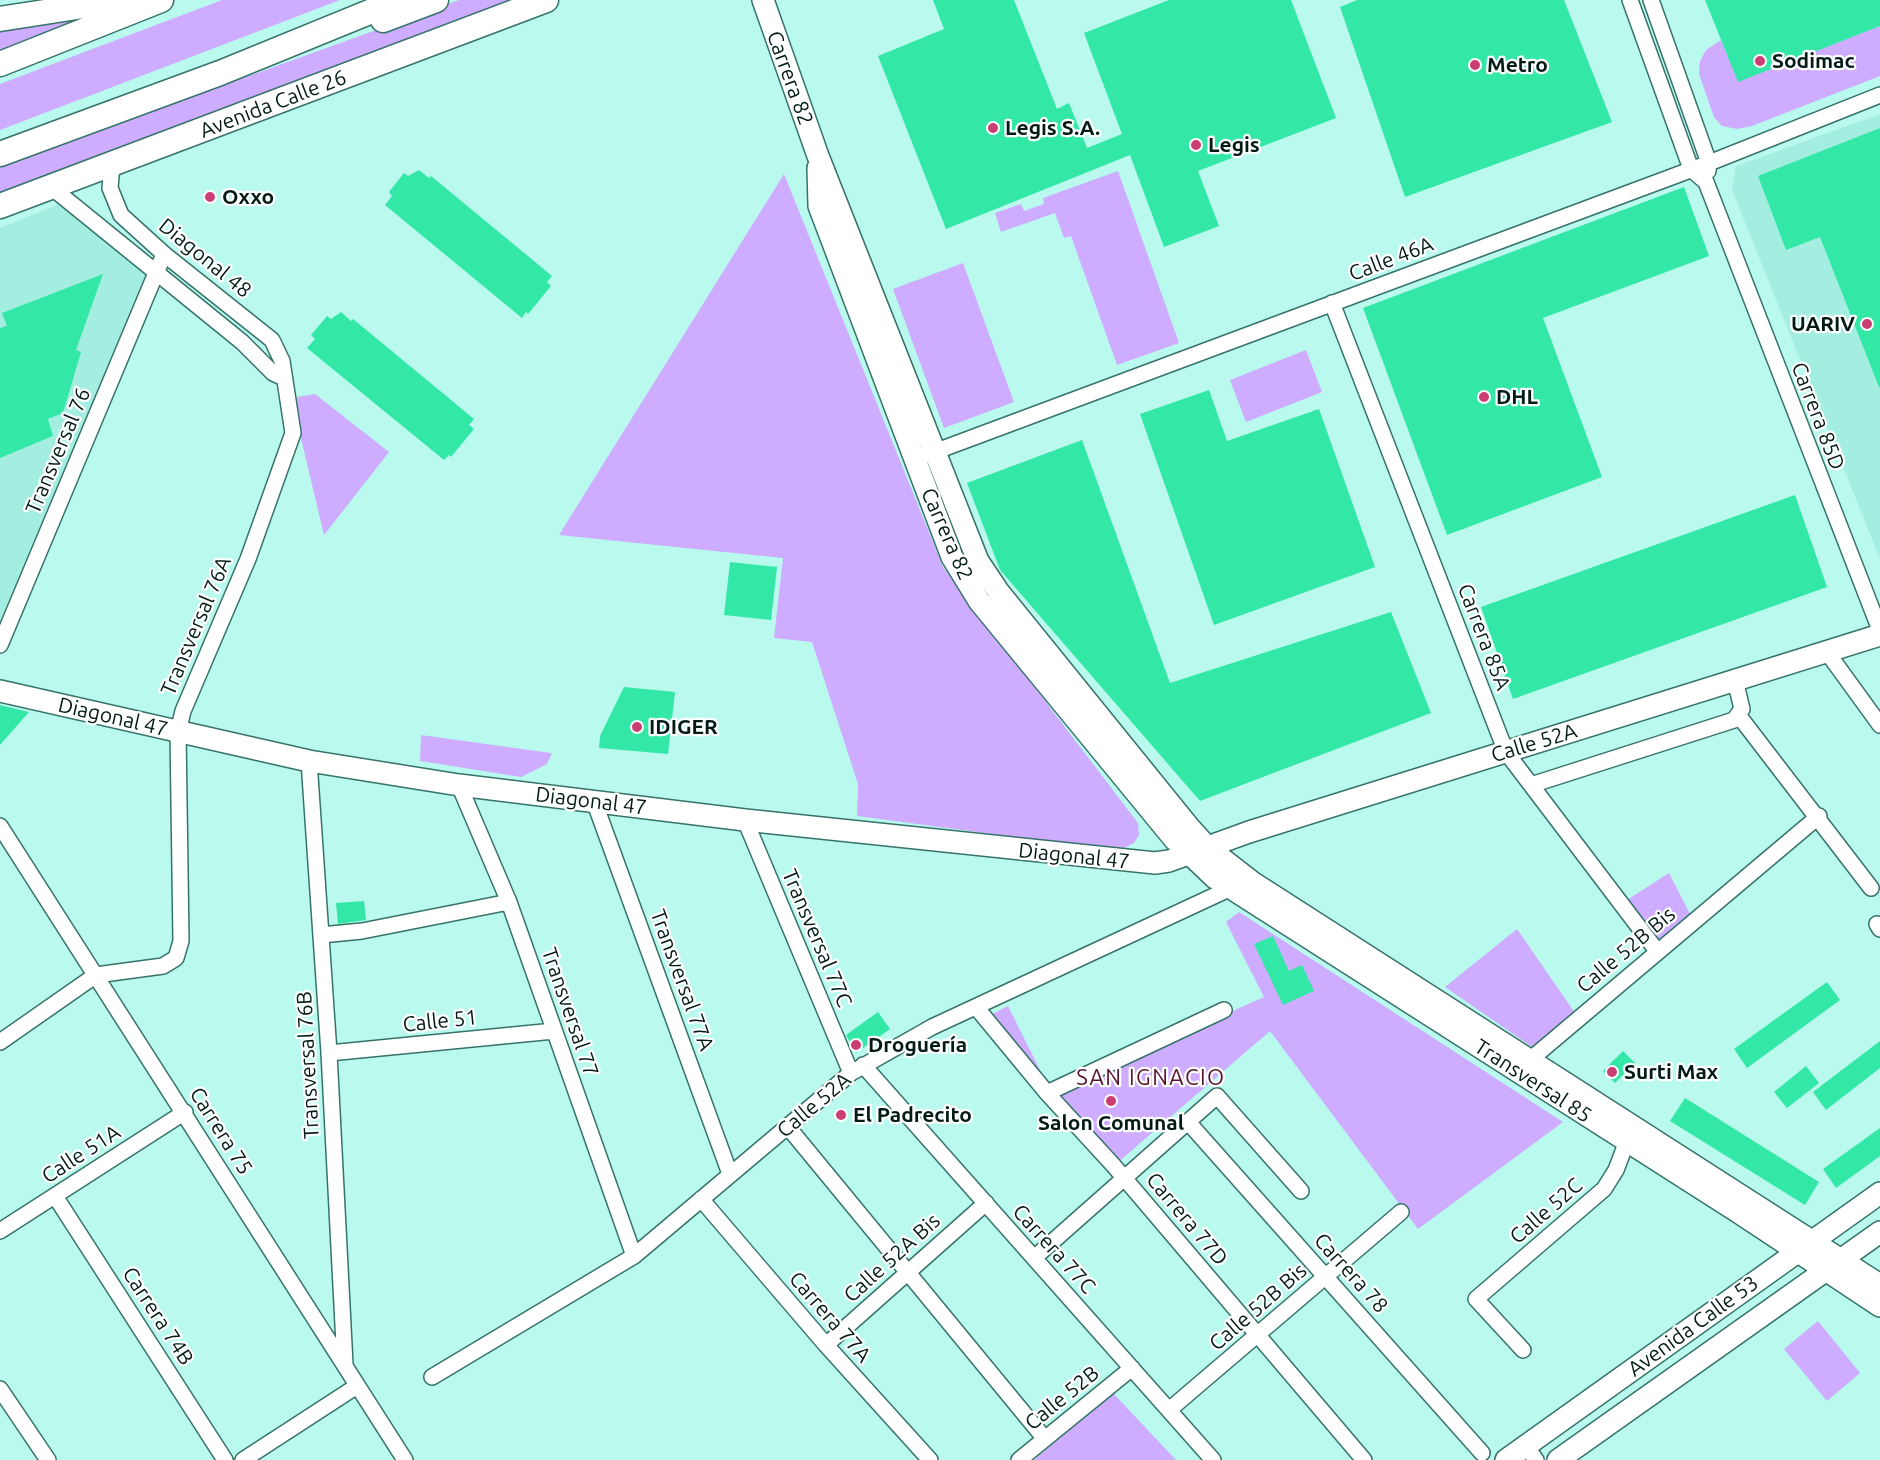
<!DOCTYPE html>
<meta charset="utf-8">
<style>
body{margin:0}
canvas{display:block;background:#baf9ee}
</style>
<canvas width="1880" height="1460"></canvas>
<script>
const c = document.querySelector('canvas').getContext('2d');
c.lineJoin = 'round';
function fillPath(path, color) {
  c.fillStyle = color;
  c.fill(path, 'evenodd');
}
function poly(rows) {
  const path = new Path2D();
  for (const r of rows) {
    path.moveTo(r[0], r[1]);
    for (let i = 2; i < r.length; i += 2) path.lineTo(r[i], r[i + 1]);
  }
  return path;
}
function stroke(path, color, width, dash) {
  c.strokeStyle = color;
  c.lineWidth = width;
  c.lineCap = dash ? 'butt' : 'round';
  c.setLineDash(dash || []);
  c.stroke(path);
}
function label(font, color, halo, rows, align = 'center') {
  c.font = font + ' Ubuntu,sans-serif';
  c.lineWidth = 4.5;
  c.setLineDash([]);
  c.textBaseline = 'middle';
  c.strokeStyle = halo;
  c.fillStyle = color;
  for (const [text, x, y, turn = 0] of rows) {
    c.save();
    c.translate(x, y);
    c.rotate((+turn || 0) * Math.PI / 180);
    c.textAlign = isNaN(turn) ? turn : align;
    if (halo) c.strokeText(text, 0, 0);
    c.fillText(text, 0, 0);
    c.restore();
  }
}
fillPath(poly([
 [1880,114,1880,559,1732,190,1736,166],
 [61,203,149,276,0,629,0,228]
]), '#a4eee1');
fillPath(poly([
 [222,0,340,0,0,130,0,84],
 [459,0,516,0,0,194,0,166],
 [78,15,81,22,0,57,0,27],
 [1880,26,1880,76,1752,126,1737,129,1722,126,1714,117,1699,74,1700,61,1706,50,1721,40,1738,81],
 [1118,171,1179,343,1117,365,1071,236,1064,238,1055,213,1001,232,995,213,1021,204,1024,211,1044,204,1043,198],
 [784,174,943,567,1138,823,1139,835,1134,843,1124,848,1037,840,857,816,858,784,812,642,774,638,783,558,559,535],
 [963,263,1014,402,944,428,893,289],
 [1306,350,1322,392,1246,422,1230,380],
 [315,394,389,452,324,535,294,409,297,397],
 [421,735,551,753,552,753,547,764,521,777,420,761],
 [1669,873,1691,916,1649,950,1616,907],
 [1239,912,1563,1122,1418,1229,1270,1031,1116,1164,1051,1092,988,1016,1008,1006,1051,1092,1264,997,1226,922],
 [1517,929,1575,1013,1535,1049,1445,987],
 [1818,1321,1860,1373,1827,1401,1784,1349],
 [1112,1392,1176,1460,1034,1460]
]), '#ceacff');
fillPath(poly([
 [933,0,1014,0,1057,109,1069,103,1087,148,1122,134,1084,33,1169,0,1291,0,1336,118,1198,171,1219,226,1164,247,1130,155,946,229,878,56,944,29],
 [1357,0,1564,0,1612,122,1405,197,1340,7],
 [1705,0,1880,0,1880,26,1738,82],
 [1880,128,1880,387,1879,387,1820,237,1786,250,1758,176],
 [419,170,429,178,431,176,552,276,547,282,551,286,528,314,526,312,522,318,385,205,392,196,389,192,404,173,408,176],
 [1684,187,1709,256,1543,318,1602,477,1447,535,1363,308],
 [103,274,76,350,81,352,63,413,48,419,53,436,0,458,0,328,7,326,2,313],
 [341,312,351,321,353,319,474,419,469,425,474,429,451,457,449,455,444,460,307,348,315,339,311,335,327,316,331,319],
 [1209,390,1227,441,1319,409,1375,567,1214,625,1140,414],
 [1082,440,1170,683,1391,612,1431,713,1200,801,1000,570,967,483],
 [1795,495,1827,587,1513,699,1481,607],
 [730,562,777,567,771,620,724,615],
 [624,687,675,692,668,754,599,748,600,736],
 [0,705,29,712,0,745],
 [364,901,366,920,338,924,336,903],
 [1273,936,1289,971,1302,965,1314,991,1283,1005,1254,944],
 [1827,982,1840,1000,1747,1068,1734,1049],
 [878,1012,890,1029,856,1053,846,1035],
 [1880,1041,1880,1068,1826,1110,1813,1092],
 [1623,1051,1635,1063,1615,1083,1603,1071],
 [1806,1066,1819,1083,1787,1108,1774,1092],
 [1685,1098,1819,1182,1805,1205,1670,1121],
 [1880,1128,1880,1156,1836,1188,1823,1169]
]), '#33e8a6');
const street = poly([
 [1630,0,1691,169,1706,182,1880,630],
 [1651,0,1709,163,1708,171],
 [51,187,242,342,273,373,284,378],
 [1332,303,1506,752,1657,951],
 [926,455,1709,163,1880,95],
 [0,645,164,254],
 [1827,652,1880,725],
 [1739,716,1871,888],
 [309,761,329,1053,345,1364],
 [459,785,509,902,634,1256],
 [1531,785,1734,720,1742,709,1735,680],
 [594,801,730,1174],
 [745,820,851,1073],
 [0,826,405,1460],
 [1877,924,1880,929],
 [321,935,362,931,509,902],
 [976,1007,1047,1093,1114,1166,1364,1460],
 [0,1042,96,975,163,966,176,958,181,941,178,732,183,711,248,559,293,433,282,361,272,340,164,254,121,215,110,188,112,165],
 [329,1053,554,1031],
 [1531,1059,1819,816],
 [863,1065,1213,1460],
 [1047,1093,1224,1010],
 [1188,1122,1482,1453],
 [788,1127,1045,1439],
 [55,1196,225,1460],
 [701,1199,826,1345,930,1460],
 [0,1231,185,1112],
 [1034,1258,1217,1096,1301,1191],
 [826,1345,986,1203],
 [1523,1350,1476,1299,1604,1189,1616,1170,1627,1141],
 [432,1377,634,1256,851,1073,932,1027,1231,888],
 [0,1389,48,1460],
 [1169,1410,1401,1212],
 [1526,1446,1536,1460],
 [243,1460,357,1386],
 [1019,1460,1132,1368]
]);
const secondary = poly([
 [763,0,818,156,978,561,998,591,1189,827,1207,847,1252,882,1880,1285],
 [818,168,819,206,952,557,979,601,1175,840,1215,878,1738,1212,1880,1306],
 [0,691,309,761,459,785,745,820,1155,863,1169,861,1249,832,1880,635],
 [1506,1460,1880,1193],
 [1558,1460,1880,1232]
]);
const primary = poly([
 [0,19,122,0],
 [383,20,436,0],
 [0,64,161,0],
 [0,154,220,73,399,0],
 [0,206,546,0]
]);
stroke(street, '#367369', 18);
stroke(secondary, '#367369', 24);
stroke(primary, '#367369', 27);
stroke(street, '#fff', 15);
stroke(secondary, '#fff', 21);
stroke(primary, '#fff', 24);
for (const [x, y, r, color] of [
 [1760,61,6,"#ca3e71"],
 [1475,65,6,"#ca3e71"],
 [993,128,6,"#ca3e71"],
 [1196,145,6,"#ca3e71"],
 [210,197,6,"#ca3e71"],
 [1867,324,6,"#ca3e71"],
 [1484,397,6,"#ca3e71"],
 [637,727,6,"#ca3e71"],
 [856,1045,6,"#ca3e71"],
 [1612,1072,6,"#ca3e71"],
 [1111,1101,6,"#ca3e71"],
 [841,1115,6,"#ca3e71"]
]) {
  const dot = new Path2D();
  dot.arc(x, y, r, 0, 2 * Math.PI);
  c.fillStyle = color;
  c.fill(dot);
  stroke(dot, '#fff', 2);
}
label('bold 21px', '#021b17', '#fff', [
 ["Sodimac",1772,61],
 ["Metro",1487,65],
 ["Legis S.A.",1005,128],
 ["Legis",1208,145],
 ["Oxxo",222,197],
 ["UARIV",1855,324,"right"],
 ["DHL",1496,397],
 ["IDIGER",649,727],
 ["Droguería",868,1045],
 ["Surti Max",1624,1072],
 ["El Padrecito",853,1115],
 ["Salon Comunal",1111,1123,"center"]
], 'left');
label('21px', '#021b17', '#fff', [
 ["Carrera 82",790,78,70],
 ["Avenida Calle 26",273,104,-21],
 ["Diagonal 48",205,258,39],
 ["Calle 46A",1391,259,-21],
 ["Carrera 85D",1818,416,69],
 ["Transversal 76",58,451,-67],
 ["Carrera 82",947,534,66],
 ["Transversal 76A",196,626,-67],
 ["Carrera 85A",1484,637,69],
 ["Diagonal 47",113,717,13],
 ["Calle 52A",1534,743,-17],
 ["Diagonal 47",591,801,7],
 ["Diagonal 47",1074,856,6],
 ["Transversal 77C",817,938,67],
 ["Calle 52B Bis",1626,950,-40],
 ["Transversal 77A",682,980,70],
 ["Transversal 77",570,1012,71],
 ["Calle 51",440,1021,-6],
 ["Transversal 76B",308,1065,-93],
 ["Transversal 85",1533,1081,33],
 ["Calle 52A",814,1105,-40],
 ["Carrera 75",221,1131,58],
 ["Calle 51A",81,1154,-33],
 ["Calle 52C",1546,1211,-41],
 ["Carrera 77D",1187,1219,50],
 ["Carrera 77C",1054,1249,48],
 ["Calle 52A Bis",892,1258,-42],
 ["Carrera 78",1351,1273,48],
 ["Calle 52B Bis",1258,1307,-41],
 ["Carrera 74B",158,1316,57],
 ["Carrera 77A",830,1317,49],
 ["Avenida Calle 53",1693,1326,-36],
 ["Calle 52B",1062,1398,-39]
]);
c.letterSpacing = '1.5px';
label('22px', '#57132c', '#fff', [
 ["SAN IGNACIO",1151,1078]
]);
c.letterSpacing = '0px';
</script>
